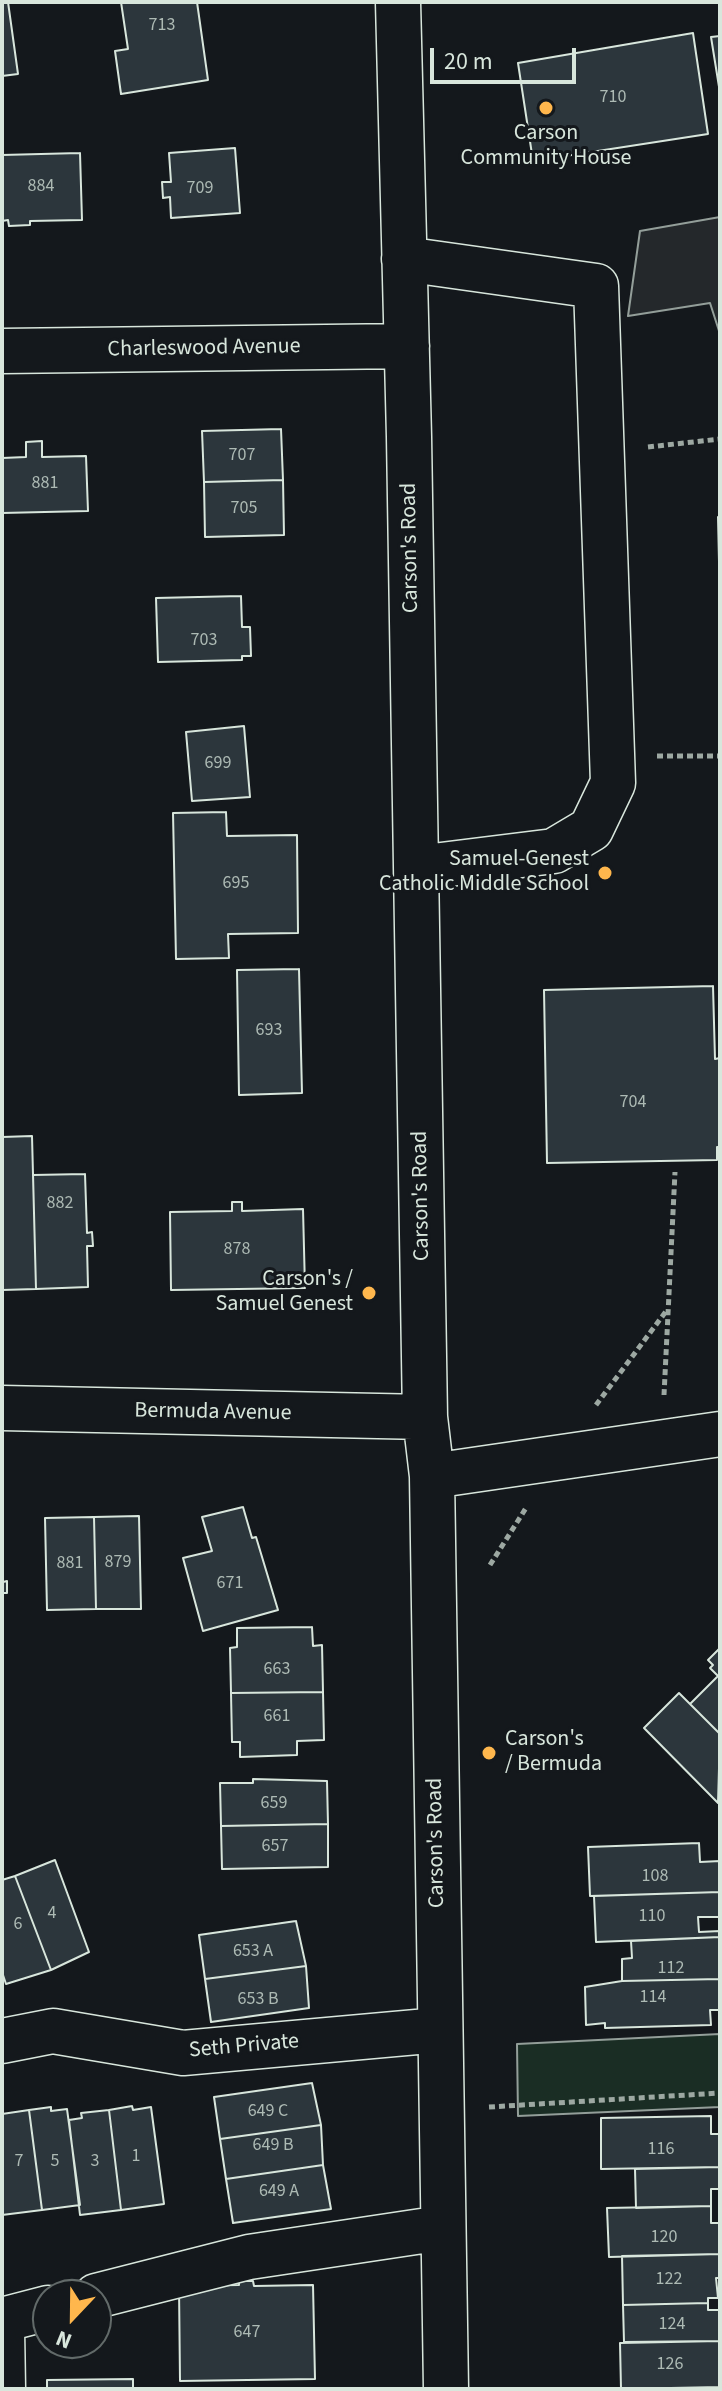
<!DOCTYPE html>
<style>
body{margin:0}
#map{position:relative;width:722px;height:2391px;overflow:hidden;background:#14181c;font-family:"Source Sans 3",sans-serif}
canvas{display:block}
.frame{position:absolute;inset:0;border:4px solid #d8e6dc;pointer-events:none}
.north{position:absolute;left:32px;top:2279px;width:80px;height:80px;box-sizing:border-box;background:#14181c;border:2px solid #626a69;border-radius:50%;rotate:202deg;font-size:22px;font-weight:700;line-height:32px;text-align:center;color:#d8e6dc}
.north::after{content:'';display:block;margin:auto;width:28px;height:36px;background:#ffb74d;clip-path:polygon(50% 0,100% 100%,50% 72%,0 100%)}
.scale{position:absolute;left:430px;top:48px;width:146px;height:36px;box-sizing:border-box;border:4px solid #d8e6dc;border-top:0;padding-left:10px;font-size:24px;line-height:28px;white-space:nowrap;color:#d8e6dc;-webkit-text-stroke:6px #14181c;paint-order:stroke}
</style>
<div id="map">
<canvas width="722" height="2391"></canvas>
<div class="frame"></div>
<div class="north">N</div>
<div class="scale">20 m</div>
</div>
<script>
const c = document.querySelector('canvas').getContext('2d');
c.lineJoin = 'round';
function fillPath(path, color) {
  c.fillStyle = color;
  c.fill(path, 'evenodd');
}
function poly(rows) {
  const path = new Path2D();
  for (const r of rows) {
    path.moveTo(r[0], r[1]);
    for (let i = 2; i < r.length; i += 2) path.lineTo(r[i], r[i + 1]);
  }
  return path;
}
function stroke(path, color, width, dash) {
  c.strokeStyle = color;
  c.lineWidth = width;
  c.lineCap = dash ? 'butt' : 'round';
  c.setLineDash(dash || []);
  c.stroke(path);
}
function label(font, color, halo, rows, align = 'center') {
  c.font = font + ' "Source Sans 3",sans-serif';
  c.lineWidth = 6;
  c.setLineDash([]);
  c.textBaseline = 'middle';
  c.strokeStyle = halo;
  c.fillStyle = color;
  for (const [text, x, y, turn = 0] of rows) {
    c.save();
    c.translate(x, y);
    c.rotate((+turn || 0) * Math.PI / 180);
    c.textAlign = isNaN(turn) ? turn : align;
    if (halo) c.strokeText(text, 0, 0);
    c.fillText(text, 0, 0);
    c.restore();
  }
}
const green = poly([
 [720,2034,720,2107,518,2116,517,2044,720,2034]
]);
fillPath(green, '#1a2d24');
stroke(green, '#939e99', 2);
const parking = poly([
 [720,217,720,334,710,303,628,316,640,231,720,217]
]);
fillPath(parking, '#24282b');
stroke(parking, '#939e99', 2);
const building = poly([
 [2,2,8,2,18,74,2,76,2,2],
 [121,2,197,2,208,80,121,94,115,51,128,49,121,2],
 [693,33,708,134,533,161,518,63,693,33],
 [720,36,720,93,711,37,720,36],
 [235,148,240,213,171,218,170,197,163,198,162,182,171,182,169,153,235,148],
 [80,153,82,220,30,221,30,225,9,226,8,220,2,221,2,155,80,153],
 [281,429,283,480,204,482,202,431,281,429],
 [42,441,42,457,86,456,88,511,2,513,2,458,26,457,26,442,42,441],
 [283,480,284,535,205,537,204,482,283,480],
 [718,517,720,517,720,606,718,517],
 [241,596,242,627,250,627,251,656,242,656,242,660,158,662,156,598,241,596],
 [244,726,250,797,192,801,186,732,244,726],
 [226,812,227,836,297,835,298,933,228,934,229,958,176,959,173,813,226,812],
 [299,969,302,1093,239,1095,237,970,299,969],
 [713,986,715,1059,720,1058,720,1147,717,1147,717,1160,547,1163,544,990,713,986],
 [32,1136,36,1289,2,1290,2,1137,32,1136],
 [85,1174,87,1233,92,1232,93,1246,87,1246,88,1287,36,1289,33,1175,85,1174],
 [232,1202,242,1202,242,1211,303,1209,305,1288,171,1290,170,1212,232,1211,232,1202],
 [243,1507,252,1538,256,1537,278,1610,203,1631,183,1558,212,1551,202,1517,243,1507],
 [139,1516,141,1609,96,1609,94,1517,139,1516],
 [94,1517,96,1609,47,1610,45,1518,94,1517],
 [2,1536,3,1582,7,1581,7,1593,3,1593,2,1625,2,1536],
 [312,1627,313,1646,322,1645,323,1692,231,1693,230,1648,237,1647,237,1628,312,1627],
 [720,1648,720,1678,710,1668,713,1665,708,1660,720,1648],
 [718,1676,720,1678,720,1734,690,1704,718,1676],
 [323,1692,324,1740,297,1741,297,1755,240,1757,240,1742,232,1742,231,1693,323,1692],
 [679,1693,720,1734,718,1803,644,1728,679,1693],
 [253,1779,327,1781,328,1824,221,1826,220,1783,253,1783,253,1779],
 [328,1824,328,1867,222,1869,221,1826,328,1824],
 [699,1843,700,1862,720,1861,720,1892,590,1896,588,1847,699,1843],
 [55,1860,89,1952,51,1970,15,1876,55,1860],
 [15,1876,51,1970,6,1984,2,1972,2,1880,15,1876],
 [720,1892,720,1917,698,1917,699,1932,720,1931,720,1937,596,1942,594,1896,720,1892],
 [296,1921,306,1966,205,1979,199,1935,296,1921],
 [720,1937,720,1979,622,1981,622,1959,632,1958,631,1941,720,1937],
 [306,1966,309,2008,211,2022,205,1979,306,1966],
 [720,1979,720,2010,710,2010,711,2025,605,2028,605,2023,586,2025,585,1987,622,1981,720,1979],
 [312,2083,321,2125,220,2139,214,2097,312,2083],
 [132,2106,133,2110,151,2107,164,2204,121,2210,109,2110,132,2106],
 [51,2107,51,2111,67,2109,80,2205,42,2210,29,2110,51,2107],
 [29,2110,42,2210,2,2215,2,2114,29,2110],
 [109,2110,121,2210,80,2215,69,2120,82,2118,81,2113,109,2110],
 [711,2116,711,2134,720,2134,720,2167,601,2169,601,2118,711,2116],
 [321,2125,323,2165,226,2179,220,2139,321,2125],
 [323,2165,331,2209,233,2223,226,2179,323,2165],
 [720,2167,720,2189,711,2189,711,2206,636,2208,635,2169,720,2167],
 [711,2206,711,2223,720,2223,720,2254,609,2257,607,2208,711,2206],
 [720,2254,720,2278,716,2278,718,2298,708,2298,708,2303,623,2305,622,2256,720,2254],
 [239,2281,253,2281,254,2286,313,2285,315,2379,180,2381,179,2286,239,2285,239,2281],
 [708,2303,708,2310,720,2310,720,2341,624,2342,623,2305,708,2303],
 [720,2341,720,2387,621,2389,620,2343,720,2341],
 [133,2379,133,2389,47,2389,47,2380,133,2379]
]);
fillPath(building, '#2c363c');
stroke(building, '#d8e6dc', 2);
const minor = poly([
 [398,2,409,437,425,1417,432,1476,446,2389],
 [404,259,596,286,613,783,591,829,554,851,417,868],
 [2,351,407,346],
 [2,1408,425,1417],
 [432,1476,720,1434],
 [2,2041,53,2031,183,2053,439,2030],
 [96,2296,249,2257,442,2228],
 [2,2320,48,2308],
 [2,2328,3,2389]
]);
stroke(minor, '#d8e6dc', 47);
stroke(poly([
 [648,447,720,439],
 [657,756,720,756],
 [664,1395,675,1172],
 [596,1405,667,1310],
 [490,1565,526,1508],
 [489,2107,720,2093]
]), '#9da8a2', 5, [6, 4]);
stroke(minor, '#14181c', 44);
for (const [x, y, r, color] of [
 [546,108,8,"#ffb74d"],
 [605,873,8,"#ffb74d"],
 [369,1293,8,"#ffb74d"],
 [489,1753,8,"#ffb74d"]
]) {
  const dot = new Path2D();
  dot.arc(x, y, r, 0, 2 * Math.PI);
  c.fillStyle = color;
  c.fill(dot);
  stroke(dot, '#14181c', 3);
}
label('18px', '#adbab4', null, [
 ["713",162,26],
 ["710",613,98],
 ["884",41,187],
 ["709",200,189],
 ["707",242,456],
 ["881",45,484],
 ["705",244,509],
 ["703",204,641],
 ["699",218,764],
 ["695",236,884],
 ["693",269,1031],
 ["704",633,1103],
 ["882",60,1204],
 ["878",237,1250],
 ["879",118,1563],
 ["881",70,1564],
 ["671",230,1584],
 ["663",277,1670],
 ["661",277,1717],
 ["659",274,1804],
 ["657",275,1847],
 ["108",655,1877],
 ["4",52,1914],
 ["110",652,1917],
 ["6",18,1925],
 ["653 A",253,1952],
 ["112",671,1969],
 ["114",653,1998],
 ["653 B",258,2000],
 ["649 C",268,2112],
 ["649 B",273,2146],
 ["116",661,2150],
 ["1",136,2157],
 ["7",19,2162],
 ["5",55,2162],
 ["3",95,2162],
 ["649 A",279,2192],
 ["120",664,2238],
 ["122",669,2280],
 ["124",672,2325],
 ["647",247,2333],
 ["126",670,2365]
]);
label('22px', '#d8e6dc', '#14181c', [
 ["Carson",546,134,"center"],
 ["Community House",546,159,"center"],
 ["Samuel-Genest",589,860],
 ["Catholic Middle School",589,885],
 ["Carson's /",353,1280],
 ["Samuel Genest",353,1305],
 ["Carson's",505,1740,"left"],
 ["/ Bermuda",505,1765,"left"]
], 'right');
label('22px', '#d8e6dc', '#14181c', [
 ["Charleswood Avenue",204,349,-1],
 ["Carson's Road",411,548,-91],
 ["Carson's Road",422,1196,-91],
 ["Bermuda Avenue",213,1413,1],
 ["Carson's Road",437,1843,-91],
 ["Seth Private",244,2047,-5]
]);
</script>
